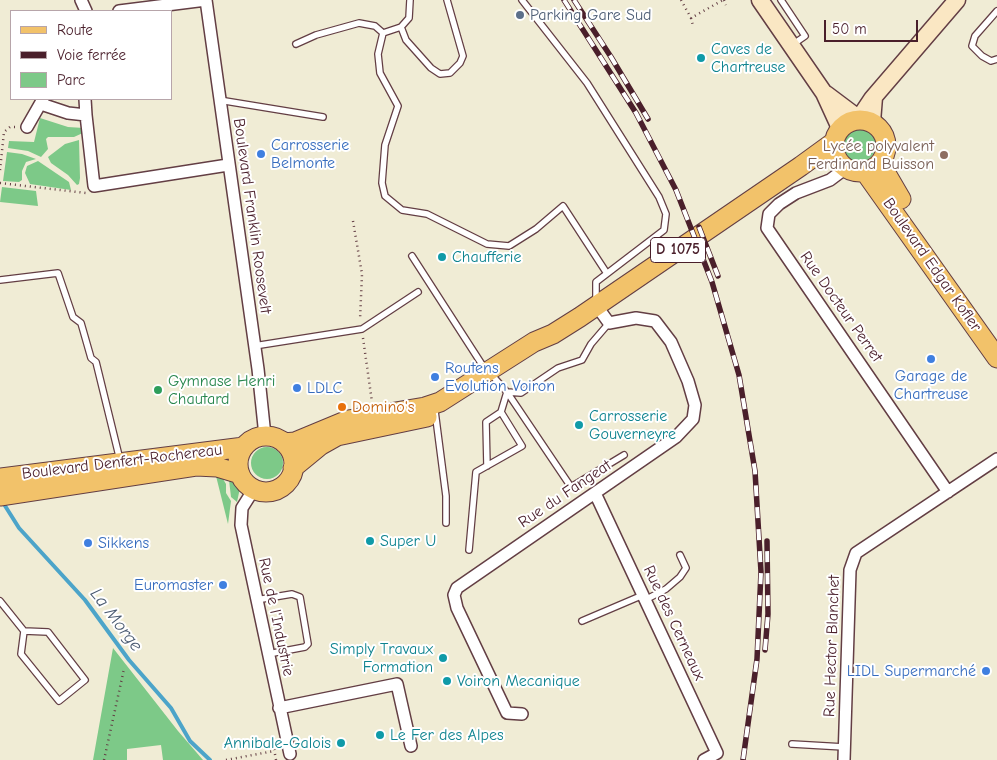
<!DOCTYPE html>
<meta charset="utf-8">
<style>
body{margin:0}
#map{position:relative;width:997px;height:760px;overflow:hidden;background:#f0ecd5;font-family:"Comic Neue",sans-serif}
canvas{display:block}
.legend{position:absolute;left:10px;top:10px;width:162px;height:90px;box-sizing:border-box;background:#fff;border:1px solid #b7a5aa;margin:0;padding:6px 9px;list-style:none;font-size:15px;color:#4a1f2b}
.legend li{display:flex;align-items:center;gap:10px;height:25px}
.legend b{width:25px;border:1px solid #b7a5aa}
.scale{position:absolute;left:824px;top:20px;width:94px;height:22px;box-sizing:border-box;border:2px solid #4a1f2b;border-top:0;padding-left:6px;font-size:15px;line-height:18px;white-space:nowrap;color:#4a1f2b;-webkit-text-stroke:4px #fff;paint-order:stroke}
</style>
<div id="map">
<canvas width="997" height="760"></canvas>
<ul class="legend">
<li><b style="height:6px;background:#f2c26a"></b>Route</li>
<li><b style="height:6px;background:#4a1f2b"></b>Voie ferrée</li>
<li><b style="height:14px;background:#7dc988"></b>Parc</li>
</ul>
<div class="scale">50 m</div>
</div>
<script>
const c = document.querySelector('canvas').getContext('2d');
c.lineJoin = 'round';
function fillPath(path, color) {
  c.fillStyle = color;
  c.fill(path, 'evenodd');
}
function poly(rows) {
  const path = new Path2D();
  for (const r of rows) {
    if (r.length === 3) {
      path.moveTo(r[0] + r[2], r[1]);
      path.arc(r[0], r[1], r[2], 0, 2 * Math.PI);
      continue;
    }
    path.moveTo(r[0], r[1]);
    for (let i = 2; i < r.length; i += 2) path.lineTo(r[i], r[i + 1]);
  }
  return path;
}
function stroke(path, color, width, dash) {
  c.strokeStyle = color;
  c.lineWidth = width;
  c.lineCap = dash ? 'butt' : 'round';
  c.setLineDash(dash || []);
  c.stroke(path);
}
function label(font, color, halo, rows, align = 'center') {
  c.font = font + ' "Comic Neue",sans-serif';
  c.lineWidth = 4;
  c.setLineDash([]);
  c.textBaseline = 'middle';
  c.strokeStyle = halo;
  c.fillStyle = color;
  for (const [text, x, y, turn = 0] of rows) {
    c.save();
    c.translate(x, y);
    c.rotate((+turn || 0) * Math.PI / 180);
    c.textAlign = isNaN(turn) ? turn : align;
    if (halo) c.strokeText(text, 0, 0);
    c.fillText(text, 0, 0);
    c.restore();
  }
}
fillPath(poly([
 [40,118,68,127,84,128,85,132,74,137,48,137,46,139,48,149,41,157,28,151,8,148,9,141,34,142],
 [859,145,17],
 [79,140,80,178,79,184,77,185,68,175,51,163,48,157,65,144],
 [7,152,22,154,36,159,26,162,22,171,22,180,19,182,3,181],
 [38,161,69,182,71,190,30,184,25,173,27,166],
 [2,187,36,191,38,206,0,202],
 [267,463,16],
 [216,476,223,479,226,484,226,493,231,501,228,524],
 [235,479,240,488,237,502,231,497,229,480],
 [113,648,178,731,203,760,163,760,161,745,127,749,127,760,93,760]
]), '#7dc988');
stroke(poly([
 [2,501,19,528,85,600,129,660,171,708,190,741,210,760]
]), '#4ca4c9', 4);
const lane = poly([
 [410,0,409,18,401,27,406,40,431,68,440,74,450,73,460,63,463,56,447,0],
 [522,0,587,83,659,197,666,214,664,230,596,282,596,301],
 [781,0,805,36,792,45],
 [997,11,975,36,972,46,982,56,991,61,997,59],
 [401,27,383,33,378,54,380,73,398,106,385,145,382,183,385,196,402,210,427,214,487,244,509,246,536,229,563,206,606,272],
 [296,44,316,35,359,23,375,26,383,33],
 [219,100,323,117],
 [412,256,481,363,507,392,571,487,624,455],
 [0,280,58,273,73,317,81,323,91,358,96,362,120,460],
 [254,346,362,329,418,292],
 [507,392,521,393,558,368,582,360,591,344,609,323],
 [435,411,446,496,446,523],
 [487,466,486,422,501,412],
 [469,550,476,472,522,446,501,412,507,392],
 [256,600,292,594,300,597,308,644,305,647,268,654],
 [645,600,666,589,680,577,686,568,680,555],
 [0,601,24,631,21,654,59,701,85,680,48,632,24,631],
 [582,621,643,595],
 [792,744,844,747]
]);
const street = poly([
 [81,0,86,11],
 [206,0,258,369,265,436],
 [119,11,206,0],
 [41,104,68,113,86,115,85,99],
 [86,115,94,186,228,165],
 [27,127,43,99],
 [846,168,830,180,796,193,779,204,769,214,767,228,948,492],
 [254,489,242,508,241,525,290,754],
 [595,493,717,753,704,760],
 [279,708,397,684,411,746],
 [522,714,507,713,457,608,454,595,457,588,676,437,693,419,695,405,688,381,671,342,655,321,636,318,609,323,596,305],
 [844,760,850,570,856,553,997,459]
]);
const secondary = poly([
 [760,0,824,93,840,128],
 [826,94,854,115,857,120],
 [858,120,872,99,957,0],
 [872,122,874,97]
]);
const primary = poly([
 [860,146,26],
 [880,163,901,199],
 [865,172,997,358],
 [266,464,28],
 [284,443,295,442,348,420,425,407,440,402,534,342,553,334,580,317,801,166,834,142],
 [293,468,321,445,337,436,427,417],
 [0,478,244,447],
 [0,496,196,466,217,467,240,474]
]);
stroke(lane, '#633e44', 8);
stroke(street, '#633e44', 14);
stroke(secondary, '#633e44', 19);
stroke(primary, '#633e44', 21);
stroke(poly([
 [681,0,691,18,723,0],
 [724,0,726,5],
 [691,18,693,26],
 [0,170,4,132,10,127,17,127],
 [0,183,86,193],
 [353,221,362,274,360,320],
 [363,338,372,402],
 [104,760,124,669],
 [226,760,274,751],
 [276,760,273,743,276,742]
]), '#633e44', 2.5, [1, 4]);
stroke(lane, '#fff', 5.5);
stroke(street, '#fff', 11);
stroke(secondary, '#fae7c3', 16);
stroke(primary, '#f2c26a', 19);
const rail = poly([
 [564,0,636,113,676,190,712,282,739,375,755,471,761,572,757,659,743,760],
 [574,0,611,57,648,119],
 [699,227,718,276],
 [765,650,768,614,767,541]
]);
stroke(rail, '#4a1f2b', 5.5);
stroke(rail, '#fff', 4, [11]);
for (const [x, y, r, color] of [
 [520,15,5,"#5c6f8a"],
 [701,58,5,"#0f9aa8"],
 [261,154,5,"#3f7fe0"],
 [944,155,5,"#8d6e63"],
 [442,257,5,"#0f9aa8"],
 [931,359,5,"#3f7fe0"],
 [435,377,5,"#3f7fe0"],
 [297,388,5,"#3f7fe0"],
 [158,390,5,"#2e9e5b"],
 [342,407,5,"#e8710a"],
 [579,425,5,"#0f9aa8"],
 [370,541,5,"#0f9aa8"],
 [88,543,5,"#3f7fe0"],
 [223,585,5,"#3f7fe0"],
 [443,658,5,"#0f9aa8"],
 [986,671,5,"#3f7fe0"],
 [447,681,5,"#0f9aa8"],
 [380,735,5,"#0f9aa8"],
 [341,743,5,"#0f9aa8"]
]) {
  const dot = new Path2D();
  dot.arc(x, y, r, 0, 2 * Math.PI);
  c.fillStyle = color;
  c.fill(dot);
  stroke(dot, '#fff', 2);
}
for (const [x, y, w] of [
 [678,250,55]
]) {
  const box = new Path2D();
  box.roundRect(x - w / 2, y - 12.5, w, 25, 4);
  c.fillStyle = '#fff';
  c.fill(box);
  stroke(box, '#4a1f2b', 1);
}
label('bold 15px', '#4a1f2b', null, [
 ["D 1075",678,250]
]);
label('16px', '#4e5e75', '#fff', [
 ["Parking Gare Sud",530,15]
], 'left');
label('16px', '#0d838f', '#fff', [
 ["Caves de",711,49],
 ["Chartreuse",711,67],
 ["Chaufferie",452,257],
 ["Carrosserie",589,416],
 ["Gouverneyre",589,434],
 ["Super U",380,541],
 ["Simply Travaux",433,649,"right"],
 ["Formation",433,667,"right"],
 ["Voiron Mecanique",457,681],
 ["Le Fer des Alpes",390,735],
 ["Annibale-Galois",331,743,"right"]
], 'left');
label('16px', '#366cbe', '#fff', [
 ["Carrosserie",271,145],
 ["Belmonte",271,163],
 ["Routens",445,368],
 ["Evolution Voiron",445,386],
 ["Garage de",931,376,"center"],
 ["Chartreuse",931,394,"center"],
 ["LDLC",307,388],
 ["Sikkens",98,543],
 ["Euromaster",213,585,"right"],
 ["LIDL Supermarché",976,671,"right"]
], 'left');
label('16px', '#785e54', '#fff', [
 ["Lycée polyvalent",934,146],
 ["Ferdinand Buisson",934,164]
], 'right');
label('16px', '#4a1f2b', '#fff', [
 ["Boulevard Franklin Roosevelt",252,216,82],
 ["Boulevard Edgar Kofler",932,265,55],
 ["Rue Docteur Perret",841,307,55],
 ["Boulevard Denfert-Rochereau",122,462,-7],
 ["Rue du Fangeat",565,494,-34],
 ["Rue de l'Industrie",276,617,78],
 ["Rue des Cerneaux",674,623,65],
 ["Rue Hector Blanchet",832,646,-88]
]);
label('16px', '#27864d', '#fff', [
 ["Gymnase Henri",168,381],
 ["Chautard",168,399]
], 'left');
label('16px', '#c56008', '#fff', [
 ["Domino's",352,407]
], 'left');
label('italic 18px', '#4b5b72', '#fff', [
 ["La Morge",116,620,53]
]);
</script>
